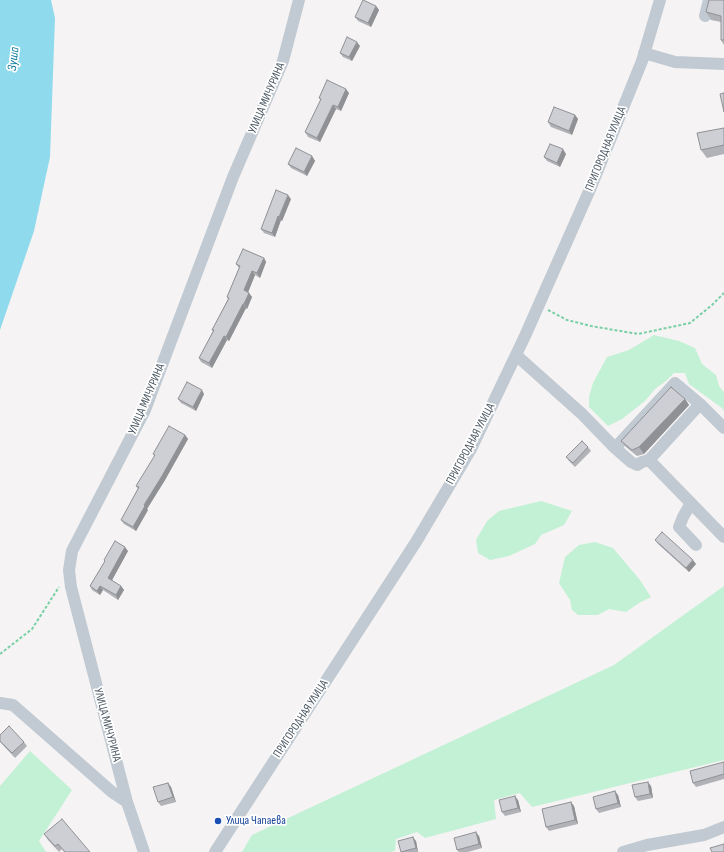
<!DOCTYPE html>
<meta charset="utf-8">
<style>
body{margin:0}
canvas{display:block;background:#f5f3f3}
</style>
<canvas width="724" height="852"></canvas>
<script>
const c = document.querySelector('canvas').getContext('2d');
c.lineJoin = 'round';
function fillPath(path, color) {
  c.fillStyle = color;
  c.fill(path, 'evenodd');
}
function poly(rows) {
  const path = new Path2D();
  for (const r of rows) {
    path.moveTo(r[0], r[1]);
    for (let i = 2; i < r.length; i += 2) path.lineTo(r[i], r[i + 1]);
  }
  return path;
}
function stroke(path, color, width, dash) {
  c.strokeStyle = color;
  c.lineWidth = width;
  c.lineCap = dash ? 'butt' : 'round';
  c.setLineDash(dash || []);
  c.stroke(path);
}
function label(font, color, halo, rows, align = 'center') {
  c.font = font + ' "Sofia Sans Condensed",sans-serif';
  c.lineWidth = 3.5;
  c.setLineDash([]);
  c.textBaseline = 'middle';
  c.strokeStyle = halo;
  c.fillStyle = color;
  for (const [text, x, y, turn = 0] of rows) {
    c.save();
    c.translate(x, y);
    c.rotate((+turn || 0) * Math.PI / 180);
    c.textAlign = isNaN(turn) ? turn : align;
    if (halo) c.strokeText(text, 0, 0);
    c.fillText(text, 0, 0);
    c.restore();
  }
}
fillPath(poly([
 [654,335,679,341,695,348,702,364,716,375,719,386,724,392,724,411,722,408,689,384,685,373,674,373,666,381,655,389,645,401,622,419,608,426,589,407,589,397,593,383,607,357,629,350],
 [541,501,572,511,564,525,541,535,535,544,509,556,490,560,478,553,476,540,487,521,499,511],
 [595,542,613,548,640,580,651,597,639,603,626,612,609,609,598,615,578,615,572,610,570,600,559,583,565,557,579,545],
 [724,586,724,760,532,807,520,793,494,800,496,819,425,838,417,832,396,839,395,851,390,852,242,852,252,835,614,665],
 [30,751,72,790,39,841,46,852,0,852,0,786]
]), '#c3f1d5');
fillPath(poly([
 [0,0,51,0,55,18,50,157,34,231,0,330]
]), '#90daee');
stroke(poly([
 [548,310,567,320,591,326,638,334,690,323,712,305,724,293],
 [0,654,32,629,59,587]
]), '#7ad0a6', 2, [3, 2]);
stroke(poly([
 [705,16,709,0],
 [644,53,675,62,724,64],
 [516,355,582,414,615,448,631,462,637,465,642,462,649,460,700,404,724,428],
 [615,448,675,383,700,404],
 [649,460,724,537],
 [691,503,683,517,679,527,696,545],
 [0,703,13,705,112,792,127,802],
 [144,852,127,802,71,587,69,570,72,551,145,410,233,177,283,61,299,0],
 [215,852,416,542,471,449,525,336,591,187,642,61,660,0],
 [623,852,647,845,704,835,724,827]
]), '#c1cad2', 12);
fillPath(poly([
 [724,0,724,45,721,40,721,22,711,20,706,12],
 [376,6,379,10,371,27,358,21,355,17],
 [360,46,352,61,343,57,340,53],
 [349,93,341,111,336,109,320,142,308,137,305,132,321,101,319,98],
 [575,115,578,119,572,135,551,127,548,122],
 [724,128,724,154,707,158,701,150],
 [566,154,560,167,547,161,544,157],
 [312,156,315,161,307,176,291,168,288,164],
 [291,199,282,221,281,220,275,237,264,233,261,229],
 [264,258,266,262,260,278,255,275,248,292,252,297,247,309,246,308,229,341,227,340,212,368,201,362,199,358,213,331,212,330,228,299,227,297,239,268,236,264],
 [204,394,196,411,181,403,178,399],
 [685,399,689,405,644,454,637,456,626,447,621,441],
 [185,435,188,439,165,480,147,509,148,510,136,531,124,524,121,520,138,489,136,486,155,456,153,454],
 [588,447,591,451,575,467,569,461,566,457],
 [655,540,696,564,689,572,658,544],
 [128,551,112,580,121,586,124,590,118,600,103,590,100,595,92,590,90,586,105,561,104,560],
 [0,735,24,742,27,746,15,758,0,742],
 [724,762,724,779,696,787,693,783],
 [168,783,171,787,176,802,161,806,158,802],
 [651,786,653,798,638,801,635,797],
 [618,795,621,807,599,813,596,809],
 [518,800,521,812,505,816,502,812],
 [574,806,578,824,549,831,546,827],
 [44,834,90,852,64,852,62,849,59,852,48,840],
 [479,836,482,848,468,852,459,852,457,850],
 [416,841,418,852,401,852]
]), '#b0b2b7');
fillPath(poly([
 [376,6,379,10,371,27,368,23],
 [357,42,360,46,352,61,349,57],
 [346,89,349,93,341,111,338,107],
 [333,105,336,109,320,142,317,138],
 [575,115,578,119,572,135,569,131],
 [563,149,566,154,560,167,557,163],
 [312,156,315,161,307,176,304,172],
 [288,195,291,199,282,221,279,217],
 [278,216,281,220,275,237,272,233],
 [264,258,266,262,260,278,257,273],
 [252,271,255,275,247,295,244,290],
 [249,293,252,297,247,309,244,304],
 [243,304,246,308,229,341,226,337],
 [224,336,227,340,212,368,209,363],
 [202,390,204,394,196,411,193,407],
 [685,399,689,405,644,454,639,447],
 [185,435,188,439,165,480,147,509,148,510,136,531,133,527,144,505],
 [125,547,128,551,111,582,108,578],
 [693,560,696,564,689,572,686,568],
 [100,586,103,590,100,595,97,591],
 [121,586,124,590,118,600,116,595],
 [648,782,651,786,653,798,650,794],
 [168,783,171,787,176,802,173,797],
 [615,791,618,795,621,807,618,803],
 [515,796,518,800,521,812,518,808],
 [571,802,574,806,578,824,575,820],
 [476,832,479,836,482,848,479,844],
 [413,837,416,841,418,852,416,848]
]), '#909195');
const building = poly([
 [363,0,376,6,368,23,355,17,363,0],
 [709,0,724,0,724,40,721,40,721,16,706,12,709,0],
 [347,37,357,42,349,57,340,53,347,37],
 [327,80,346,89,338,107,333,105,317,138,305,132,321,99,319,98,327,80],
 [724,93,724,112,720,94,724,93],
 [554,107,575,115,569,131,548,122,554,107],
 [724,128,724,145,701,150,697,133,724,128],
 [550,144,563,149,557,163,544,157,550,144],
 [296,148,312,156,304,172,288,164,296,148],
 [276,190,288,195,279,217,278,216,272,233,261,229,276,190],
 [243,249,264,258,257,273,252,271,244,290,249,293,244,304,243,304,226,337,224,336,209,363,199,358,214,330,212,330,229,298,227,297,240,266,236,264,243,249],
 [187,382,202,390,193,407,178,399,187,382],
 [671,387,685,399,639,447,632,450,621,441,671,387],
 [169,426,185,435,162,476,144,505,145,506,133,527,121,520,139,487,136,486,155,455,153,454,169,426],
 [582,441,588,447,573,463,566,457,582,441],
 [662,532,693,560,686,568,655,540,662,532],
 [115,541,125,547,108,578,121,586,116,595,100,586,97,591,90,586,105,561,104,560,115,541],
 [9,726,24,742,12,753,0,741,0,735,9,726],
 [724,762,724,774,693,783,690,771,724,762],
 [648,782,650,794,635,797,632,785,648,782],
 [168,783,173,797,158,802,153,787,168,783],
 [615,791,618,803,596,809,593,797,615,791],
 [515,796,518,808,502,812,499,800,515,796],
 [571,802,575,820,546,827,542,809,571,802],
 [62,819,90,852,65,852,58,844,55,846,44,834,62,819],
 [476,832,479,844,457,850,454,838,476,832],
 [413,837,416,848,401,852,398,841,413,837],
 [724,844,724,852,712,852,710,848,724,844]
]);
fillPath(building, '#cdcfd5');
stroke(building, '#909195', 1);
for (const [x, y, r, color] of [
 [218,821,4,"#1a4fb4"]
]) {
  const dot = new Path2D();
  dot.arc(x, y, r, 0, 2 * Math.PI);
  c.fillStyle = color;
  c.fill(dot);
  stroke(dot, '#fff', 1.5);
}
label('12px', '#4a5661', '#fff', [
 ["УЛИЦА МИЧУРИНА",267,98,-67],
 ["ПРИГОРОДНАЯ УЛИЦА",606,149,-68],
 ["УЛИЦА МИЧУРИНА",147,399,-67],
 ["ПРИГОРОДНАЯ УЛИЦА",471,444,-62],
 ["ПРИГОРОДНАЯ УЛИЦА",301,719,-57],
 ["УЛИЦА МИЧУРИНА",107,725,75]
]);
label('12px', '#164399', '#fff', [
 ["Улица Чапаева",226,821]
], 'left');
label('italic 13px', '#0c7c9b', '#fff', [
 ["Зуша",14,59,-83]
]);
</script>
